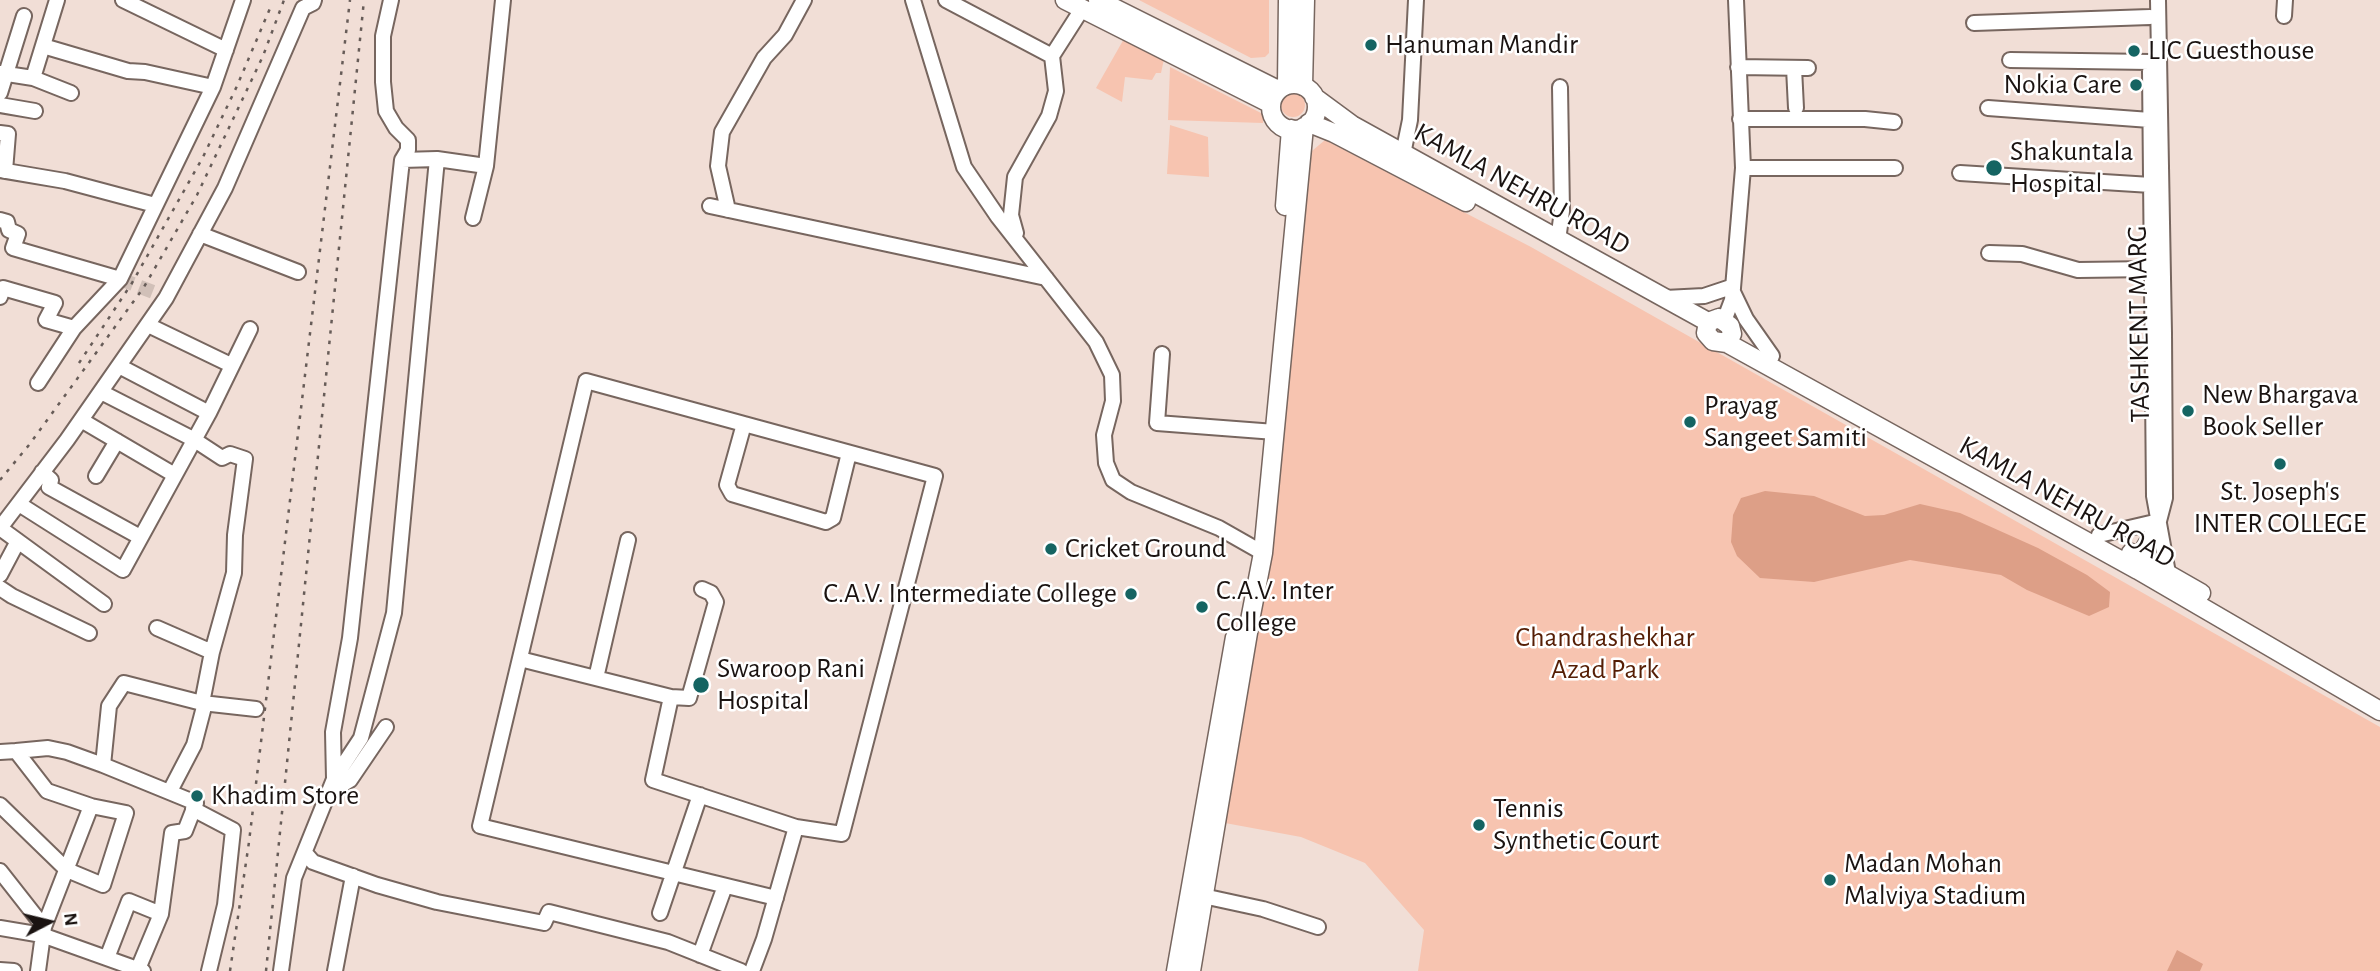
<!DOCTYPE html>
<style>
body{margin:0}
#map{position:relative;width:2380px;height:971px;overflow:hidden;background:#f1ded6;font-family:"Alegreya Sans",sans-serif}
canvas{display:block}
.north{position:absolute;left:14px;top:887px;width:70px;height:70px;-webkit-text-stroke:5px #fff;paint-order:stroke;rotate:83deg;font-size:19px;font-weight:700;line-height:28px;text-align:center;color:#1a1311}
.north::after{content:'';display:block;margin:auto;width:24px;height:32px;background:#1a1311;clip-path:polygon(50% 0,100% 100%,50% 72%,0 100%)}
</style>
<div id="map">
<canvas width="2380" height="971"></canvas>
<div class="north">N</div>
</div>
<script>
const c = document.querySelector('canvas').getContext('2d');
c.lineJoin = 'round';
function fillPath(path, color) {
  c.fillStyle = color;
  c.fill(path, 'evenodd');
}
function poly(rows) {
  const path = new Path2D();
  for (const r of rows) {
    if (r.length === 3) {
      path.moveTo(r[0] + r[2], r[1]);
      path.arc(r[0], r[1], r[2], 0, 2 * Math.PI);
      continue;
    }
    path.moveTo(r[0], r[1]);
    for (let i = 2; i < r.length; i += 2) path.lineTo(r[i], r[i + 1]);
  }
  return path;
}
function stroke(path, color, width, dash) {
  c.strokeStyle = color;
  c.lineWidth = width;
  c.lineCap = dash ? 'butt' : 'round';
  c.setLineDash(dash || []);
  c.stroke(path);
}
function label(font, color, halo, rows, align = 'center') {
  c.font = font + ' "Alegreya Sans",sans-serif';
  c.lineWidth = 5;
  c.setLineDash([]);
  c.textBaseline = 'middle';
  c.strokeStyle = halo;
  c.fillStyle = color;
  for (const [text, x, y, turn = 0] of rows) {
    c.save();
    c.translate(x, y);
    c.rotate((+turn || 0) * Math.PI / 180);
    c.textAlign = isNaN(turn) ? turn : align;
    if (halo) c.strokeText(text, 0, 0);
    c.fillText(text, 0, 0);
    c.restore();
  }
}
fillPath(poly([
 [1139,0,1269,0,1269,53,1265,57,1251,58],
 [1125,37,1164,59,1161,73,1156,73,1152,80,1125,77,1122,102,1096,88],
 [1170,67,1263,114,1263,123,1168,120],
 [1293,105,12],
 [1170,125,1208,137,1209,177,1167,174],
 [1325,140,1531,247,2380,727,2380,971,1418,971,1424,930,1365,863,1301,837,1225,823,1271,542,1306,156]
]), '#f7c4b0');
fillPath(poly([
 [1765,491,1814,496,1865,516,1884,515,1920,504,1960,513,2038,548,2087,575,2110,592,2109,607,2089,616,2027,590,2001,575,1910,560,1814,582,1760,578,1737,556,1731,542,1733,515,1741,498],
 [2177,950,2203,964,2200,971,2167,971]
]), '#dd9f87');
stroke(poly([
 [120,279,166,297]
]), '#d1c0b8', 14, [14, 7]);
const minor = poly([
 [123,0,226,50],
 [391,0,383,36,383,82,386,111,396,128,408,140,408,150,402,160],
 [913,0,964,167,998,217,1096,342,1112,375,1113,401,1104,435,1106,463,1113,480,1131,492,1219,528,1263,553],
 [946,0,1052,56,1082,9],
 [2284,16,2285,0],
 [1974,23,2150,17],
 [43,46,128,71,145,72,213,87],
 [2010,60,2150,62],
 [1738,67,1808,68],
 [1794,68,1796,108],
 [2150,71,2154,496,2168,573],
 [0,73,33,78,57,0],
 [33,78,71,93],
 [0,93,24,16],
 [0,105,35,111],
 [1988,108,2150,120],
 [1740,119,1865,119,1894,122],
 [0,133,8,134,5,171],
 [1403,154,1410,120,1416,0],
 [1743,168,1895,168],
 [0,170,65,181,155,205],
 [1960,173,2151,185],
 [710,206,1046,278],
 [728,210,718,166,722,132,764,58,785,35,804,0],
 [473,218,486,166,503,0],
 [0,220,7,222,9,230,18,234,13,248,120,279],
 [1016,233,1011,215,1015,177,1049,116,1056,91,1052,56],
 [200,234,298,272],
 [1558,240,1562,211,1560,87],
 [1989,253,2022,254,2078,270,2152,269],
 [1733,292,1746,319,1772,356],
 [0,297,3,288,55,303,46,320,74,328],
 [1665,298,1704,296,1731,287],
 [1724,321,1732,300,1743,168,1736,0],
 [148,325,231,365],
 [1162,354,1157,423,1275,432],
 [119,366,209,413],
 [38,383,74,328,120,279,213,87,243,0],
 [101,392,193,439,222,458,230,454,245,459,235,535,234,573,212,652,202,703],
 [81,420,173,474],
 [744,424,727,485,732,494,826,522,833,518,849,453],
 [42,472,51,480,49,487,140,537],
 [96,476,117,441],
 [19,504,123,570,209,413,250,329],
 [0,528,67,440,166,298,225,188,303,8,313,3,314,0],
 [0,528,104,604],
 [2099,535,2159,521],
 [2133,566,2159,521,2165,498,2164,332,2158,0],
 [0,575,18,541],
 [0,588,12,596,89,633],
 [702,589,711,593,716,602,689,698,671,697,653,780,796,827,842,834,935,476,586,381,480,826,776,898],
 [157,628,212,652],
 [520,659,671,697],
 [596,678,628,540],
 [16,751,48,748,67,752,103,765,196,803,185,831,172,833,161,914,138,969],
 [0,752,16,751,47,791,91,806,44,927,38,971],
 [103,765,109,706,124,683,202,703,256,709],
 [334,779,333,732,350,638,402,160,437,159,486,166],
 [332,785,340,786,350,780,386,727],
 [170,791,194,745,205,703],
 [0,805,67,870,103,885,126,813,91,806],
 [193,809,233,830,225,905,209,971],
 [305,853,313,862,377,885,437,902,544,923,549,912,668,942,741,971],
 [0,871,44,927],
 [1203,896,1263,909,1318,927],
 [660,913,700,795],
 [0,928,42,935,143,971],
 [700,955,725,886],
 [107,958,129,901,161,914],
 [0,970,14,971],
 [281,971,294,878,334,779,361,738,394,613,437,159],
 [335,971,353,876],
 [752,971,764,939,796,827]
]);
const major = poly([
 [1065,0,1271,104],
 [1098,0,1278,90],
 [1294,107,23],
 [1287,85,1288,0],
 [1303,86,1305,0],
 [1314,97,1352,125,1708,322],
 [1309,123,1334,133,1466,202],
 [1285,206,1291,129],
 [1719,318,1730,326,1732,334,1727,343,1713,341,1706,333,1708,322,1719,318],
 [1727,343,2138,570,2380,711],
 [2131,553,2201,593],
 [1176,971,1235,637],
 [1191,971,1251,615,1263,553,1304,127]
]);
stroke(minor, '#77665f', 18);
stroke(major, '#77665f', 21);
stroke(minor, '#fff', 14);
stroke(major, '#fff', 18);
stroke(poly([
 [79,363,132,283,203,157,237,86,271,6],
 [0,480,29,445,144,287,197,195,263,56,284,0],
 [230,971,249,842,350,0],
 [266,971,364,0]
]), '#675c58', 2.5, [3.5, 7]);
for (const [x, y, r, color] of [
 [1371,45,7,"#156462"],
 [2134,51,7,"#156462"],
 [2136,85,7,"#156462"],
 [1994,168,9,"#156462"],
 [2188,411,7,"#156462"],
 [1690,422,7,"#156462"],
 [2280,464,7,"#156462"],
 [1051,549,7,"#156462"],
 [1131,594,7,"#156462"],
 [1202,607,7,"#156462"],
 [701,685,9,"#156462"],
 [197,796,7,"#156462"],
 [1479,825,7,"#156462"],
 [1830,880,7,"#156462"]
]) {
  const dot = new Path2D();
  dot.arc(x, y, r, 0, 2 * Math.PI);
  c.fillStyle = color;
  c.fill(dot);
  stroke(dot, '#fff', 2.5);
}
label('28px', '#1a1311', '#fff', [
 ["Hanuman Mandir",1385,45],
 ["LIC Guesthouse",2148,51],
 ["Nokia Care",2122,85,"right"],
 ["Shakuntala",2010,152],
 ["Hospital",2010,184],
 ["New Bhargava",2202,395],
 ["Book Seller",2202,427],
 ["Prayag",1704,406],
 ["Sangeet Samiti",1704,438],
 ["St. Joseph's",2280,492,"center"],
 ["INTER COLLEGE",2280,524,"center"],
 ["Cricket Ground",1065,549],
 ["C.A.V. Inter",1216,591],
 ["College",1216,623],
 ["C.A.V. Intermediate College",1117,594,"right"],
 ["Swaroop Rani",717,669],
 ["Hospital",717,701],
 ["Khadim Store",211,796],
 ["Tennis",1493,809],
 ["Synthetic Court",1493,841],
 ["Madan Mohan",1844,864],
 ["Malviya Stadium",1844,896]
], 'left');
label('28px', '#1a1311', '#fff', [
 ["KAMLA NEHRU ROAD",1522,189,29],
 ["TASHKENT MARG",2139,324,-91],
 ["KAMLA NEHRU ROAD",2067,502,29]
]);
label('28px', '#551e05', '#fff', [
 ["Chandrashekhar",1605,638],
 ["Azad Park",1605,670]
]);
</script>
